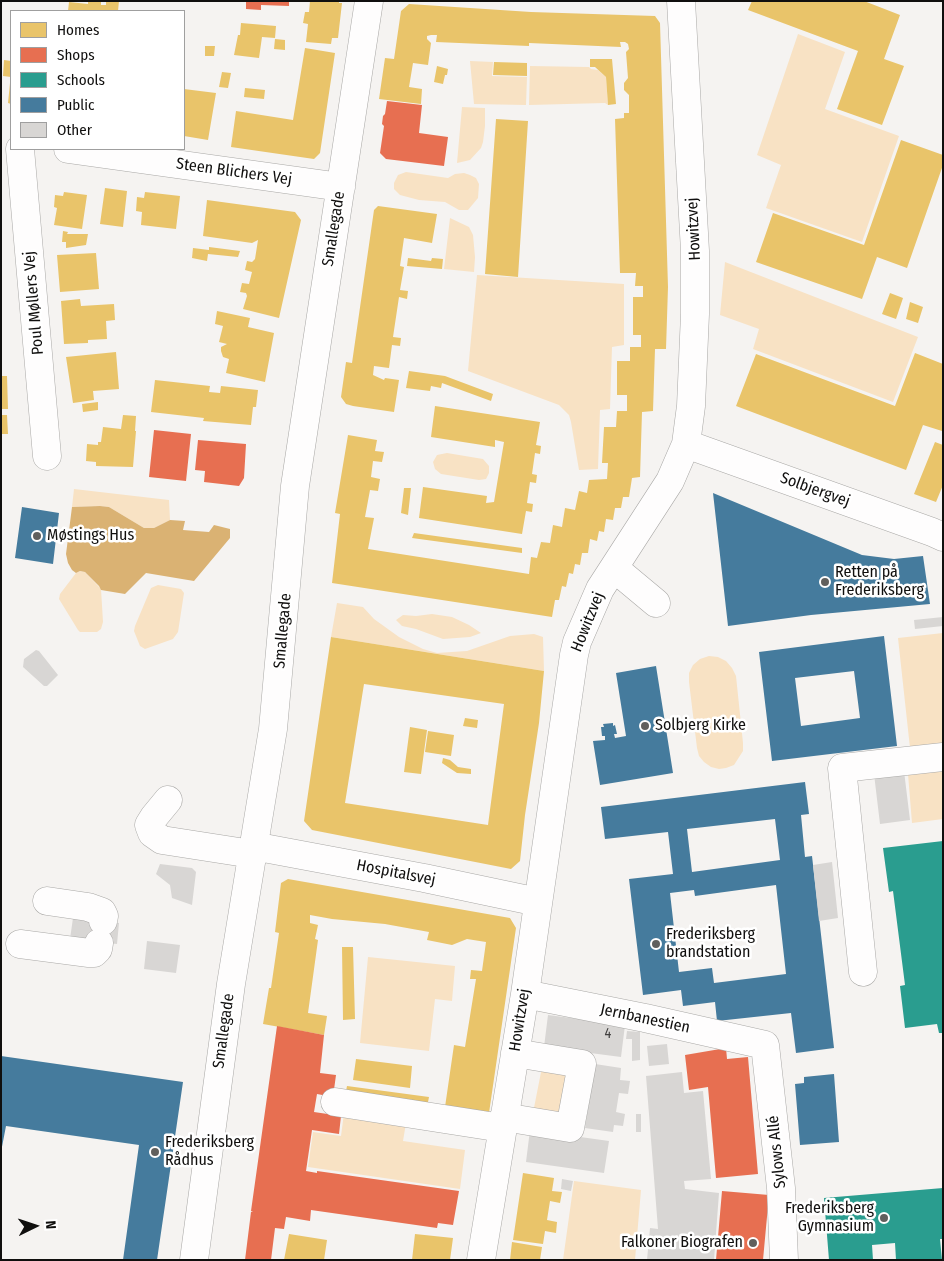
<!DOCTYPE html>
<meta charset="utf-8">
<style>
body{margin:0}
#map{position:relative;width:944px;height:1261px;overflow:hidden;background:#f5f3f1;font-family:"Fira Sans Condensed",sans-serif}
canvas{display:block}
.frame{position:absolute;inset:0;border:2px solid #100f0e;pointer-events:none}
.legend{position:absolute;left:10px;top:10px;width:175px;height:140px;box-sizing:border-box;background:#fff;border:1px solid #9f9f9f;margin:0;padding:6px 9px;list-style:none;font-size:15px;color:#100f0e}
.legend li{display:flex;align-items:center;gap:10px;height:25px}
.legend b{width:25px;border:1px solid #9f9f9f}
.north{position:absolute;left:10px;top:1201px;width:50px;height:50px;-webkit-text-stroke:4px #fff;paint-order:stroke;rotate:86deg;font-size:14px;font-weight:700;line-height:20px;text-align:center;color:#100f0e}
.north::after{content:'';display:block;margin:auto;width:18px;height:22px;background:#100f0e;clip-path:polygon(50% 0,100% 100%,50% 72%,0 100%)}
</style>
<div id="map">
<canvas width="944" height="1261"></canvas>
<div class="frame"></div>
<ul class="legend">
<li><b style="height:14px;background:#e9c46a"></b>Homes</li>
<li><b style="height:14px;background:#e76f51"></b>Shops</li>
<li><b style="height:14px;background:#2a9d8f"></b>Schools</li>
<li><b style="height:14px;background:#457b9d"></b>Public</li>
<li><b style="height:14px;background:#d8d6d4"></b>Other</li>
</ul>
<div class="north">N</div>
</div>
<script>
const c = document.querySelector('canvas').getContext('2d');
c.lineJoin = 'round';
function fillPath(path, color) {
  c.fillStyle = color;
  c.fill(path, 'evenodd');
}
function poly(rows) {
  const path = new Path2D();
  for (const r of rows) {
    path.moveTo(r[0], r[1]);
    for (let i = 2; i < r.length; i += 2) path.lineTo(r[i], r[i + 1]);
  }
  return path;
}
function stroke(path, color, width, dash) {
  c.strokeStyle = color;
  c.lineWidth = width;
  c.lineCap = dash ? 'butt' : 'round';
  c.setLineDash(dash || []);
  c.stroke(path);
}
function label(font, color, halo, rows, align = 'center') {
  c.font = font + ' "Fira Sans Condensed",sans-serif';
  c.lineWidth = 5;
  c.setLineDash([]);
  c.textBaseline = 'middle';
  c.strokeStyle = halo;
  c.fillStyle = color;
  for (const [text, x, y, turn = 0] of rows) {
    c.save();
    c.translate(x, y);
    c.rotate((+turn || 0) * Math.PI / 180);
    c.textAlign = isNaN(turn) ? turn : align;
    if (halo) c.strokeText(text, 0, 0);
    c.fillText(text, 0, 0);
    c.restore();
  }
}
fillPath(poly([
 [798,34,845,52,825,109,899,136,862,242,766,208,781,165,757,155],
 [470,61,493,62,492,76,527,77,526,105,474,104],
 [530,66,589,67,591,69,598,70,606,77,608,105,605,103,529,105],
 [462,107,485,108,485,126,483,142,481,148,470,160,457,163],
 [406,172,448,178,455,174,464,173,470,175,476,178,479,184,478,198,468,210,459,210,445,202,419,200,400,195,394,189,394,183,398,175],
 [450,218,469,227,473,235,475,257,474,272,444,269],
 [725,262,918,337,893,402,753,349,759,329,720,315],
 [477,275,624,284,624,345,612,347,610,409,600,410,598,469,579,470,571,422,569,415,559,405,468,371],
 [447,453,483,459,489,466,489,473,486,479,479,480,441,474,435,469,433,462,437,455],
 [74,489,169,500,170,520,154,528,144,528,109,507,100,506,72,507],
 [80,571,85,572,101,589,103,622,101,629,97,632,80,632,78,630,59,599,60,594,76,573],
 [158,585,181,589,184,593,178,632,173,639,145,649,140,646,134,631,135,626,151,588],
 [337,603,363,607,374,619,399,637,423,649,437,653,467,651,510,636,534,634,543,637,544,671,331,637],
 [432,614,452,617,469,625,481,633,470,637,443,639,416,629,402,626,396,620,403,615,416,616],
 [943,633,943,744,910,748,898,638],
 [709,656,718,657,726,661,732,668,736,676,743,743,743,751,734,765,726,768,719,769,711,767,704,762,699,756,697,748,689,682,689,673,693,665,700,659],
 [943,769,943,819,912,823,908,774],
 [368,957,455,966,452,1001,435,999,429,1051,360,1043],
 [543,1062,570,1066,568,1118,532,1118],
 [344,1113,406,1123,403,1141,465,1150,460,1189,308,1167,313,1132,341,1136],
 [574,1181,641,1190,635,1260,563,1260]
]), '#f8e2c4');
fillPath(poly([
 [100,506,109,507,144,528,154,528,170,520,185,521,183,530,209,532,214,525,230,529,230,538,194,581,146,573,125,594,101,590,99,586,85,572,80,571,76,573,72,570,68,563,66,554,72,507]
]), '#dab273');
fillPath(poly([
 [88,1,101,1,101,5,106,5,106,1,119,1,118,11,68,11,69,2,88,4],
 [310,1,339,1,339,3,342,3,338,38,332,38,331,44,306,42,308,24,303,23,305,12,309,12],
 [752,1,864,1,900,15,884,59,904,66,882,125,837,109,858,51,748,10],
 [409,4,531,12,655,16,660,23,668,287,666,349,655,349,653,411,642,412,640,477,632,478,629,497,623,497,621,508,615,508,613,520,606,519,604,532,599,531,597,541,590,539,588,553,582,553,580,565,575,564,573,574,569,573,566,587,562,586,559,600,555,600,552,617,332,583,340,514,335,513,348,435,377,440,375,451,384,452,382,462,373,461,371,477,380,479,378,491,370,490,365,517,374,518,368,549,529,574,531,557,537,558,541,542,550,543,553,525,562,527,565,508,575,510,579,491,587,493,589,480,607,479,608,463,602,463,604,427,616,427,617,411,627,411,627,395,617,395,617,361,630,361,630,347,641,347,641,335,633,335,633,297,643,297,643,286,635,286,636,273,620,273,615,119,624,118,624,113,629,113,629,95,624,90,624,83,628,78,626,52,629,49,628,44,625,42,620,42,621,47,529,43,529,46,436,42,437,35,431,35,427,36,427,39,431,43,428,65,413,63,409,87,422,89,421,104,379,99,385,58,394,59,401,11],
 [241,23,276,26,275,38,262,37,259,58,234,55,238,35,240,35],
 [275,39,285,40,285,50,274,49],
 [205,46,215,46,214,56,205,56],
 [305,48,335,53,320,153,314,159,231,147,236,111,293,120],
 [590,59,612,59,616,104,608,105,606,77,595,67,590,67],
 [4,60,11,61,11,77,3,76],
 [494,62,527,63,527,76,493,75],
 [437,66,448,69,447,75,445,75,443,84,434,82],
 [222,72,231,73,228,88,219,87],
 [10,83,11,83,11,104,8,103],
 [245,88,265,90,264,99,244,97],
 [184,89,216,93,208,140,184,136],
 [496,119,528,121,518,277,485,274],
 [901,140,943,155,943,165,907,268,877,257,862,299,756,262,773,213,864,245],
 [105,188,127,191,123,227,100,224],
 [64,192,87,195,82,229,54,225,57,208,54,207,55,195,63,196],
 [145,192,180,196,176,229,141,225,142,212,136,211,137,197,144,198],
 [207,200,295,212,301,220,279,318,243,309,247,296,246,293,240,292,242,283,249,284,252,272,245,270,247,261,252,262,255,259,258,240,252,243,203,236],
 [378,206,437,214,432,243,404,238,400,266,404,267,400,290,408,291,407,299,399,297,393,337,401,338,400,346,392,345,389,368,374,366,373,375,384,380,385,378,399,380,394,412,353,406,346,404,341,397,346,362,352,363,374,210],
 [63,231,68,232,67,234,88,234,86,245,66,248,66,242,62,242],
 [209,247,240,251,238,257,208,254,207,261,192,258,193,248,209,250],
 [96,253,99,289,60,292,57,255],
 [408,258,431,261,432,258,443,259,442,269,407,266],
 [890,293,903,298,896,319,882,314],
 [80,299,81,306,114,304,115,320,106,321,107,339,88,340,88,343,64,344,61,301],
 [910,302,923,307,918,323,906,319],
 [217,311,250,318,248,327,274,333,265,382,226,373,229,359,223,357,221,351,221,347,227,344,219,342,223,326,215,324],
 [116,352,119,389,93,391,94,400,73,403,66,357],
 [915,353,943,364,943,429,942,431,923,425,906,470,736,406,756,354,895,406],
 [409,371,445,376,493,394,491,401,442,383,441,388,431,386,430,391,406,388],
 [1,376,7,376,8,409,1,409],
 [155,380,210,386,209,392,220,393,221,386,258,390,256,407,253,407,251,425,203,421,204,418,151,412],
 [98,402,98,410,83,412,82,404],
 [435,406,540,422,536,445,541,446,540,454,535,453,532,474,537,475,536,483,530,482,527,503,533,504,532,512,526,511,522,534,419,518,423,487,487,496,486,503,494,502,504,442,495,440,495,447,431,437],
 [1,415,7,415,8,434,1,434],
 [123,415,136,416,135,431,136,431,133,467,96,466,96,462,86,461,87,444,98,445,98,442,101,442,103,427,121,429],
 [935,442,943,445,943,485,936,502,914,494],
 [404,488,411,488,408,515,401,513],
 [414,533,522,548,522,553,412,538],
 [331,637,544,671,539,723,525,815,520,861,511,869,312,830,304,821],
 [364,684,504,704,488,825,345,803],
 [465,718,478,720,477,728,463,726],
 [410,727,427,730,421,774,404,772],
 [428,731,454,735,451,756,425,752],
 [443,758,450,760,458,767,471,769,471,774,457,773,442,763],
 [288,879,510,918,516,928,489,1113,445,1107,454,1045,465,1047,476,979,470,979,471,970,482,971,486,942,467,939,452,945,427,940,429,932,385,924,332,919,310,915,310,923,318,925,315,939,318,940,308,1013,327,1016,324,1035,263,1024,269,988,271,988,279,933,275,932,281,883],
 [342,947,353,947,355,1019,343,1020],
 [356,1059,412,1066,410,1088,353,1080],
 [347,1086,429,1097,427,1107,345,1096],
 [523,1173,554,1178,552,1191,562,1192,560,1203,550,1201,547,1220,557,1222,556,1233,545,1231,543,1244,513,1240],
 [289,1234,327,1240,324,1260,284,1260],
 [415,1234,453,1238,450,1260,412,1260],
 [512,1242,542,1247,540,1260,510,1260]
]), '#e9c46a');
fillPath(poly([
 [246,1,289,1,289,6,261,5,261,10,246,9],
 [387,101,422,105,419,133,448,137,444,166,386,159,380,153,384,126,382,124,383,116,385,114],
 [154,430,191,434,186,481,149,477],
 [198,440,246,444,244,478,239,486,204,482,205,471,195,470],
 [277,1026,324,1035,320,1073,336,1075,333,1097,317,1094,314,1112,341,1116,339,1134,312,1130,306,1171,317,1173,317,1171,459,1191,453,1225,438,1223,437,1228,311,1210,310,1221,286,1217,284,1229,275,1228,271,1260,245,1260,251,1212,253,1211,251,1211],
 [726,1048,727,1059,748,1057,758,1174,716,1178,708,1087,689,1090,685,1055],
 [722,1191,769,1195,763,1260,716,1260]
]), '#e76f51');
fillPath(poly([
 [943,841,943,1033,939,1033,937,1024,905,1028,900,986,905,985,893,891,889,892,883,848],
 [943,1188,943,1239,940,1239,942,1260,896,1260,895,1243,872,1245,873,1260,829,1260,824,1198]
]), '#2a9d8f');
fillPath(poly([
 [713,493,862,555,894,559,923,556,930,604,811,615,728,626],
 [22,507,59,513,53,564,15,558],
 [884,636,897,746,772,761,759,652],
 [854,671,860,718,801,726,795,678],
 [656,666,673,773,600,785,593,741,605,740,605,736,602,736,601,727,604,727,603,724,613,723,613,726,615,725,617,734,614,734,615,738,626,736,616,673],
 [805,782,809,814,801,815,805,857,812,856,834,1048,796,1053,791,1013,717,1021,715,1002,683,1006,681,990,643,995,629,879,673,874,668,832,605,839,601,807],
 [775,819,780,860,692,872,687,829],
 [776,885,786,974,714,983,712,968,679,972,670,893,694,890,695,896],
 [1,1056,183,1082,157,1260,123,1260,139,1145,6,1126,1,1152],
 [834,1074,839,1142,800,1145,795,1084,804,1083,804,1077]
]), '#457b9d');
fillPath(poly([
 [943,617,943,626,915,629,914,620],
 [36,650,39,651,58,675,47,686,44,686,23,667,24,659],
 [904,771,910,820,880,824,874,774],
 [832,862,838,918,819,921,813,865],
 [160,864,192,868,196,872,192,905,172,898,170,885,156,874],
 [73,918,119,923,117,944,70,939],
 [147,941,180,945,176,973,144,969],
 [548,1015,625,1025,621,1057,544,1047],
 [627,1031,640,1032,640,1060,632,1061,632,1039,626,1039],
 [667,1044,669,1064,649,1066,647,1046],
 [595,1064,621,1068,620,1080,630,1081,628,1094,619,1093,616,1112,625,1114,623,1126,614,1125,613,1132,585,1128],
 [682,1072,684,1093,703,1091,711,1179,684,1181,685,1189,719,1193,714,1260,647,1260,650,1228,658,1229,646,1076],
 [636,1114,641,1114,641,1132,636,1132],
 [530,1130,609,1141,604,1173,526,1162],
 [562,1179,573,1181,571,1191,561,1189]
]), '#d8d6d4');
const minor = poly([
 [20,149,47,456],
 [68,149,341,187],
 [686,444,932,532,943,537],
 [614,568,656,603],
 [168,800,154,817,149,825,152,833,162,840,252,854],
 [253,846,424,878,538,902],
 [47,901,88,907,102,912,104,916,103,921],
 [20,944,89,953,94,953,98,949,99,943],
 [863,972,842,768,943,757],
 [525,994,645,1018,765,1045,781,1188,784,1260],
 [335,1102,502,1128],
 [504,1117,570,1128,582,1064,515,1053],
 [194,1260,231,984,273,729,295,486,369,1],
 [481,1260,525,994,574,655,577,642,600,589,670,481,686,444,691,406,695,314,695,251,681,1]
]);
stroke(minor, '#a9a8a6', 29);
stroke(minor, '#fefdfd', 28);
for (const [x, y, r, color] of [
 [37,536,5,"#605f5d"],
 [825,582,5,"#605f5d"],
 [645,726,5,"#605f5d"],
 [656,944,5,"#605f5d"],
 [155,1152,5,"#605f5d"],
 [884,1218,5,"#605f5d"],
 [753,1243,5,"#605f5d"]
]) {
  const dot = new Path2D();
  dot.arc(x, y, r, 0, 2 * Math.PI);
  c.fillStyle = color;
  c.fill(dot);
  stroke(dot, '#fff', 2);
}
label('14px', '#424140', null, [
 ["4",608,1034]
]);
label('16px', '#100f0e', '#fff', [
 ["Steen Blichers Vej",234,172,8],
 ["Smallegade",334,229,-81],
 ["Howitzvej",694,229,-93],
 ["Poul Møllers Vej",34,303,-95],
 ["Solbjergvej",815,490,20],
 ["Howitzvej",588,622,-68],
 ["Smallegade",283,631,-85],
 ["Hospitalsvej",396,873,11],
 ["Jernbanestien",645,1019,12],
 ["Howitzvej",520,1020,-81],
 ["Smallegade",224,1031,-82],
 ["Sylows Allé",777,1152,-96]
]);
label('16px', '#100f0e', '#fff', [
 ["Møstings Hus",47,536],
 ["Retten på",835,573],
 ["Frederiksberg",835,591],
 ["Solbjerg Kirke",655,726],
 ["Frederiksberg",666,935],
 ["brandstation",666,953],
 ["Frederiksberg",165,1143],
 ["Rådhus",165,1161],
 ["Frederiksberg",874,1209,"right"],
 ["Gymnasium",874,1227,"right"],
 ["Falkoner Biografen",743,1243,"right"]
], 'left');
</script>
